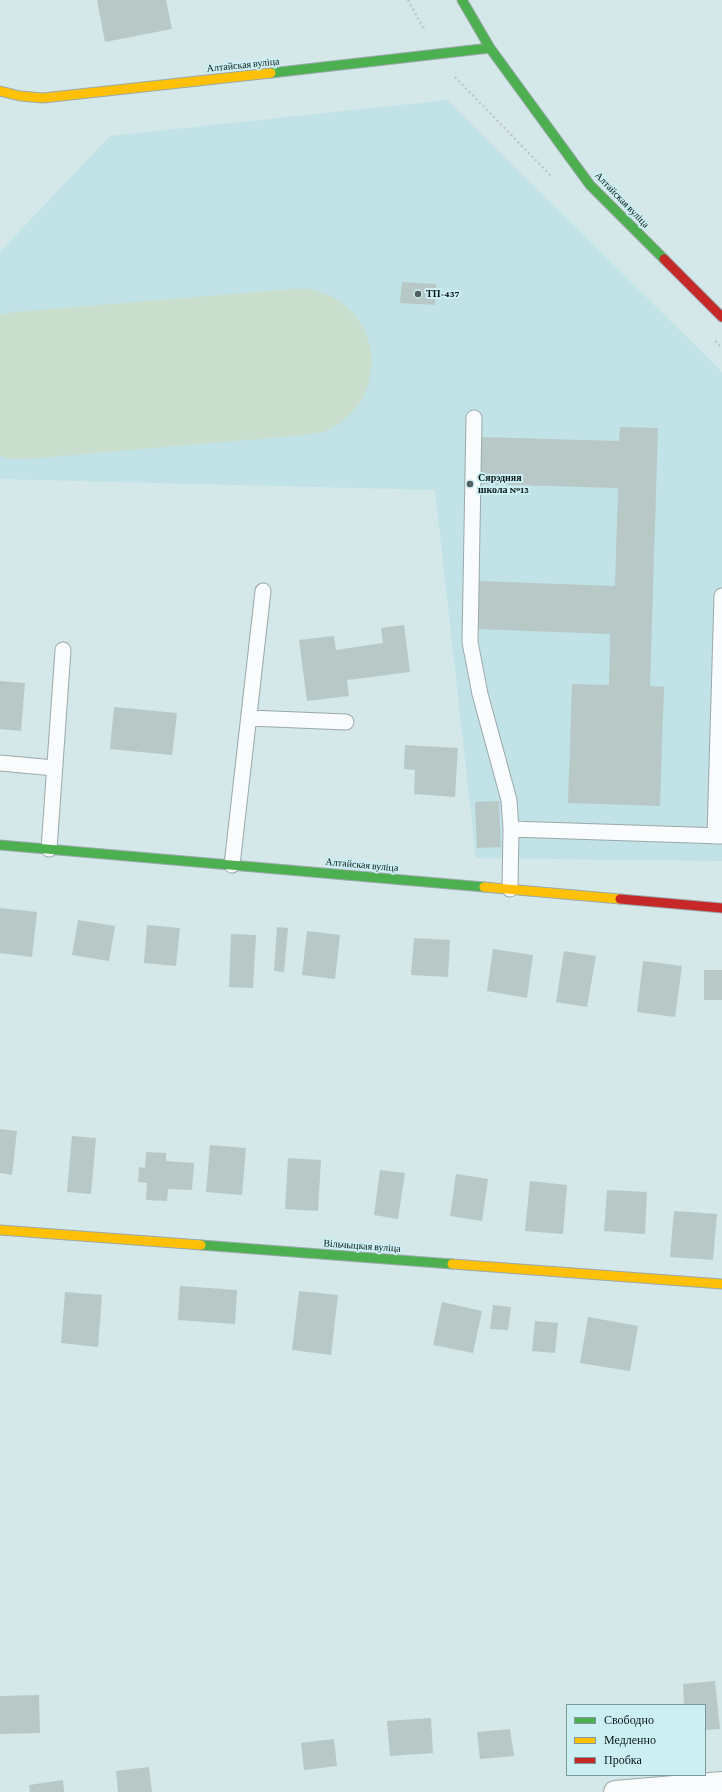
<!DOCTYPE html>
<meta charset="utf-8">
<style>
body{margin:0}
#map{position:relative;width:722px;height:1792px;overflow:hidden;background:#d4e7e9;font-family:"Crimson Pro",serif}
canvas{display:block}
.legend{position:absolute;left:566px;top:1704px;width:140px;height:72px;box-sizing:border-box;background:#cbeff2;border:1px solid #7e999b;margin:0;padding:5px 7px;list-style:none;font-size:12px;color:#0b1819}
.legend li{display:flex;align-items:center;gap:8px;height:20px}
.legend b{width:20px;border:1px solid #7e999b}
</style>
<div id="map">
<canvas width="722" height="1792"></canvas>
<ul class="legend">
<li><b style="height:5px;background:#4caf50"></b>Свободно</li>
<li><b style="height:5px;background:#ffc107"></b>Медленно</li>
<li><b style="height:5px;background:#c62828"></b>Пробка</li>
</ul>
</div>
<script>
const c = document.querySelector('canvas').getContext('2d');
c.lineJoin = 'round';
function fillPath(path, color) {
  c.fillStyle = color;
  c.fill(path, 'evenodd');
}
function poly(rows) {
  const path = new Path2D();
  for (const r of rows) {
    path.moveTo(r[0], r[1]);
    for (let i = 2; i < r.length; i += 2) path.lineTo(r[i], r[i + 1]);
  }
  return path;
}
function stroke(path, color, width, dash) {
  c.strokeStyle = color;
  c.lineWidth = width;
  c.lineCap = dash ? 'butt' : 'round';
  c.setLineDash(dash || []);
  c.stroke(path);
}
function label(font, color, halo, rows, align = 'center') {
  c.font = font + ' "Crimson Pro",serif';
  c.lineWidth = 4;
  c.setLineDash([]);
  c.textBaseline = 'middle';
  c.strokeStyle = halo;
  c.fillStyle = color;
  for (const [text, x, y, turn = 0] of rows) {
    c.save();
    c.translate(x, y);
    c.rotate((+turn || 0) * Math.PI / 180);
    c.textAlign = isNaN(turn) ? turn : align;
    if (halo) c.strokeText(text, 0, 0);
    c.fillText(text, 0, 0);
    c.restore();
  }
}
fillPath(poly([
 [447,100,722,372,722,861,476,858,435,490,0,479,0,252,110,136]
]), '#c1e2e6');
fillPath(poly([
 [292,289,310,289,327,294,342,303,355,315,365,330,370,346,372,364,369,382,363,398,352,412,339,424,323,432,305,435,27,459,9,459,0,456,0,315,14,312]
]), '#cadece');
fillPath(poly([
 [97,0,166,0,172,29,105,42],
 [402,282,436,284,435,305,400,303],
 [620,427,658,428,650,686,664,687,660,806,568,803,572,684,609,685,610,634,476,629,477,581,615,586,618,488,479,484,480,437,619,441],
 [404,625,410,672,347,680,349,696,307,701,299,640,334,636,336,650,383,643,381,628],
 [0,681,25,683,21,731,0,729],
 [114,707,177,713,172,755,110,749],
 [405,745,458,748,455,797,414,794,415,770,404,769],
 [499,801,501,847,477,848,475,802],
 [0,908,37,912,32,957,0,953],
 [78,920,115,926,109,961,72,955],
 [147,925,180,928,176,966,144,963],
 [277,927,288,928,284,972,274,971],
 [307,931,340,935,335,979,302,975],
 [231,934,256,935,253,988,229,987],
 [414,938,450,940,448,977,411,975],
 [493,949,533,955,527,998,487,991],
 [564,951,596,956,587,1007,556,1002],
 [643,961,682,966,675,1017,637,1012],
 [704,970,722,970,722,1000,704,1000],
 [0,1129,17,1131,12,1175,0,1173],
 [72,1136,96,1138,91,1194,67,1192],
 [210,1145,246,1148,242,1195,206,1192],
 [146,1152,166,1153,166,1161,194,1163,192,1190,168,1189,167,1201,146,1200,147,1183,138,1182,139,1167,145,1168],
 [288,1158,321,1160,318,1211,285,1209],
 [380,1170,405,1173,398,1219,374,1215],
 [456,1174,488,1179,482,1221,450,1216],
 [530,1181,567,1185,563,1234,525,1231],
 [607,1190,647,1192,645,1234,604,1231],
 [674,1211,717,1214,713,1260,670,1257],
 [180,1286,237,1290,235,1324,178,1320],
 [299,1291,338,1295,331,1355,292,1350],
 [65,1292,102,1295,98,1347,61,1343],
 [442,1302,482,1311,473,1353,433,1345],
 [493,1305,511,1307,508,1330,490,1329],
 [588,1317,638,1326,630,1371,580,1363],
 [535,1321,558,1323,555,1353,532,1351],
 [715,1681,720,1729,705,1730,705,1705,684,1705,683,1684],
 [39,1695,40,1733,0,1734,0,1696],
 [431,1718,433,1753,390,1756,387,1721],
 [510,1729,514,1756,480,1759,477,1732],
 [334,1739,337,1766,304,1770,301,1743],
 [149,1767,152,1792,118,1792,116,1771],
 [63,1780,64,1792,30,1792,29,1785]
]), '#b7c8c6');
const lane = poly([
 [474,418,470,642,480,694,509,800,511,829,722,836],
 [249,718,346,722],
 [0,763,54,768],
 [715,836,722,596],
 [49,849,63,650],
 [232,865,263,591],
 [510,889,511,829]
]);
const street = poly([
 [615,1792,722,1783]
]);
const fast = poly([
 [462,0,490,48,590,185,664,259],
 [271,73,490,48],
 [0,845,484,887],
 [201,1245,452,1264]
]);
const slow = poly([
 [0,91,20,96,43,98,271,73],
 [484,887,620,899],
 [0,1230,201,1245],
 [452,1264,722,1284]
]);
const jam = poly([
 [664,259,722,317],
 [620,899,722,908]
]);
stroke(lane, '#9aa9aa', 17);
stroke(street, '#9aa9aa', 24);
stroke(fast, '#9aa9aa', 11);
stroke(slow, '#9aa9aa', 11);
stroke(jam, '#9aa9aa', 11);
stroke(poly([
 [408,0,425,31],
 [455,77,552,177],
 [715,341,722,348]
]), '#bfc6c6', 2.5, [2, 3]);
stroke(lane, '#f9fbfc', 15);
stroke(street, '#f9fbfc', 22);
stroke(fast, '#4caf50', 9);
stroke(slow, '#ffc107', 9);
stroke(jam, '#c62828', 9);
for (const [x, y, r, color] of [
 [418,294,4,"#516062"],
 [470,484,4,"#516062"]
]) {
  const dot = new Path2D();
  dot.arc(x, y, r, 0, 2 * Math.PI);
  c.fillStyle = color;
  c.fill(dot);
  stroke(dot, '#cbeff2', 1.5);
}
label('10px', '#0b1819', '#cbeff2', [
 ["Алтайская вуліца",243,65,-6],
 ["Алтайская вуліца",622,200,46],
 ["Алтайская вуліца",362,865,5],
 ["Вільчыцкая вуліца",362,1246,4]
]);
label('bold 10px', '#0b1819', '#cbeff2', [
 ["ТП-437",426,294],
 ["Сярэдняя",478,478],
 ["школа №13",478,490]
], 'left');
</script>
